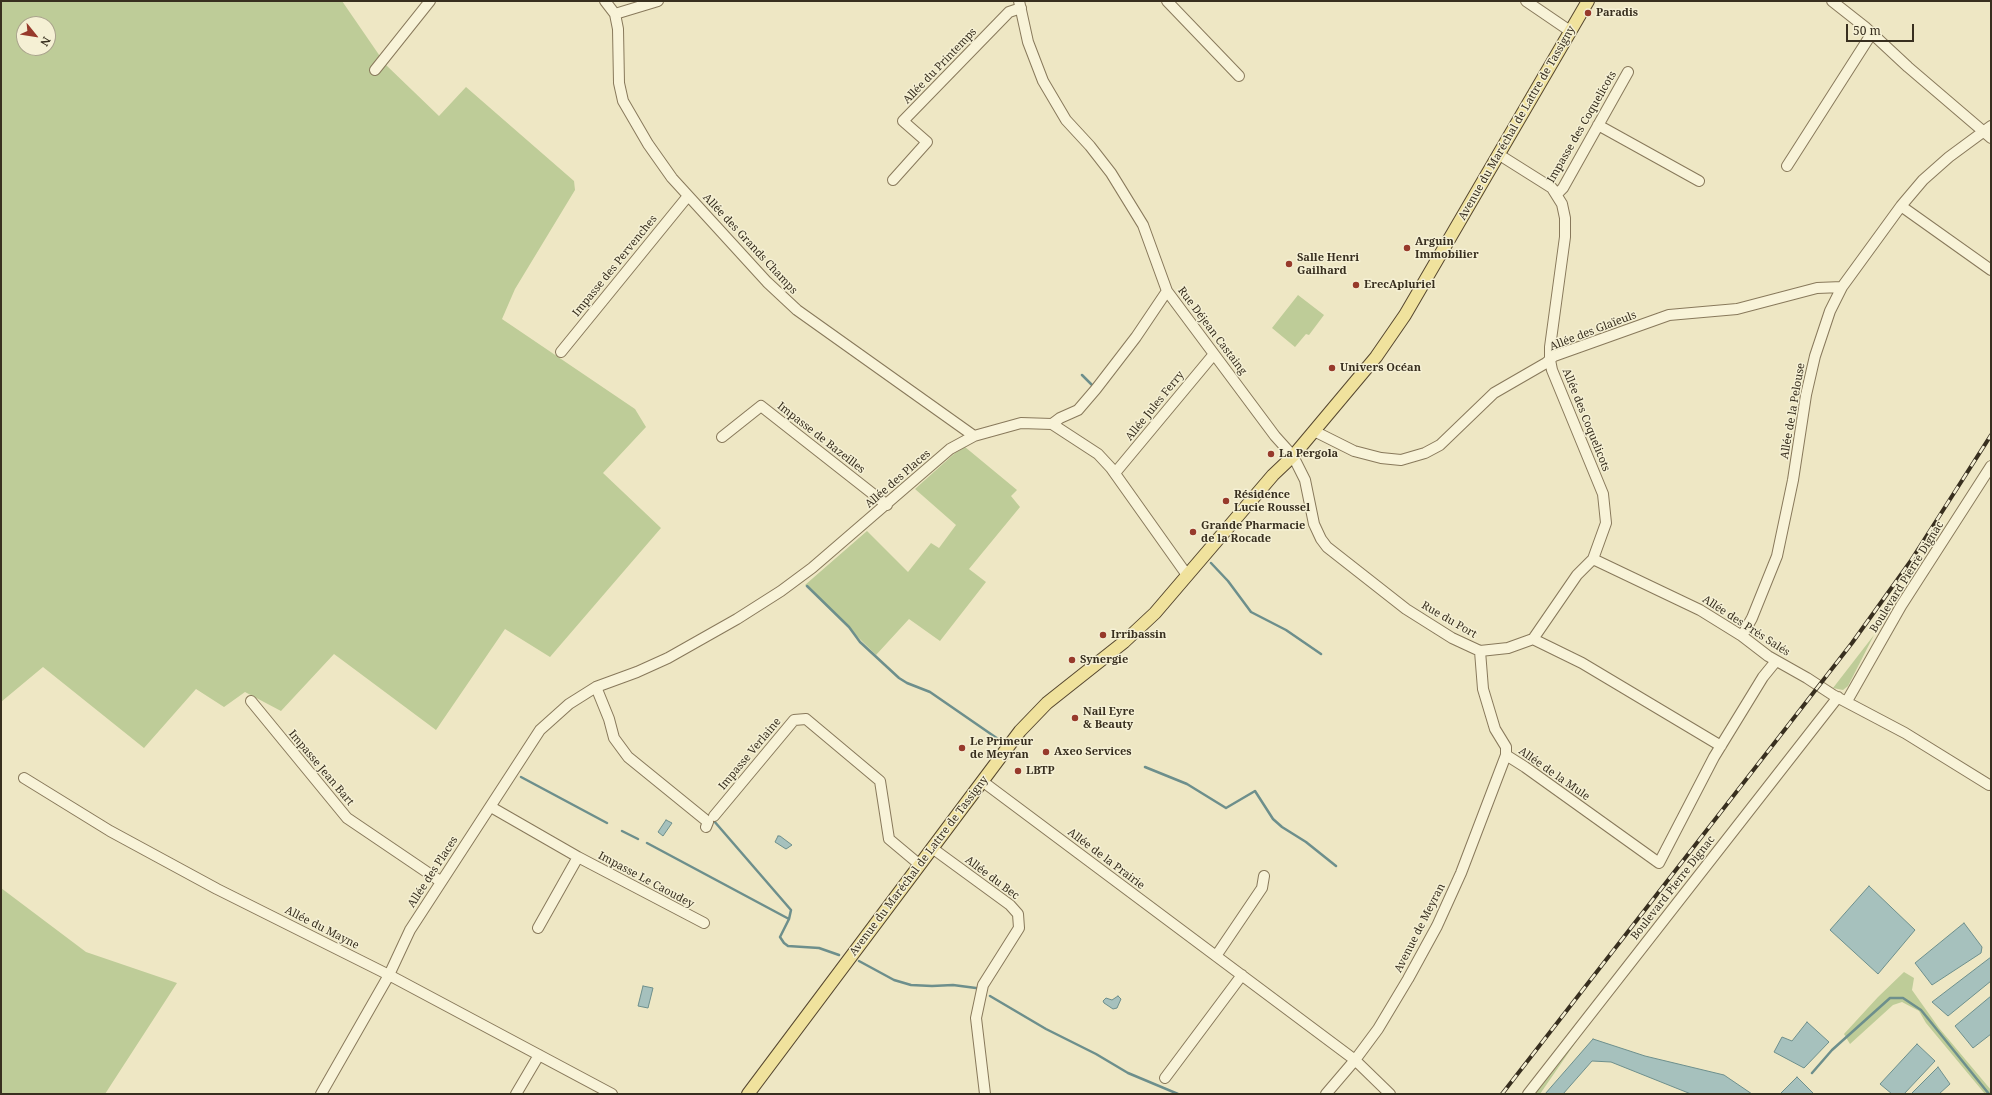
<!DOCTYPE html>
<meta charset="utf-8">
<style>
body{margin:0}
#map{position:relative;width:1992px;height:1095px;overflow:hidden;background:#eee7c4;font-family:"Noto Serif",serif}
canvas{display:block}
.frame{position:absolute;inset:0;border:2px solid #382f1f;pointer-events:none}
.north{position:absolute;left:16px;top:16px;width:40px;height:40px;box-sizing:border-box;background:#f5f0d4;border:1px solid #a9a38c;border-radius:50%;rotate:120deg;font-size:11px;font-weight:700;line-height:16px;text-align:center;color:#382f1f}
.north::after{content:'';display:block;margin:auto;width:14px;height:18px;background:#973a2b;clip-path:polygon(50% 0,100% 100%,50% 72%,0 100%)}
.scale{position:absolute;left:1846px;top:24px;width:68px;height:18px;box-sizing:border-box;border:2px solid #382f1f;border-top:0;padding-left:5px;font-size:12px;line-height:14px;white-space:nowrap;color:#382f1f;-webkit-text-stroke:3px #f5f0d4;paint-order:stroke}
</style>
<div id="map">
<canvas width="1992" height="1095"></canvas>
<div class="frame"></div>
<div class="north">N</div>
<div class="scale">50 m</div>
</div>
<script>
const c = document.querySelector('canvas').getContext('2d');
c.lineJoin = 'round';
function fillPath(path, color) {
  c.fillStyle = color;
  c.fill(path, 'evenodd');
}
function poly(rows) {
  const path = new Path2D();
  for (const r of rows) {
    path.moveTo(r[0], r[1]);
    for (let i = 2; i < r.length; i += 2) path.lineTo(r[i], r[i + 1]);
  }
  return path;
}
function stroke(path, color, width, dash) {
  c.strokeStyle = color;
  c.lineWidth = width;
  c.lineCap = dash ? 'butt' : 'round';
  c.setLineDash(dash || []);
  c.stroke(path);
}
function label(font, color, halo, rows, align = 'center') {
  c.font = font + ' "Noto Serif",serif';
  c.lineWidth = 3;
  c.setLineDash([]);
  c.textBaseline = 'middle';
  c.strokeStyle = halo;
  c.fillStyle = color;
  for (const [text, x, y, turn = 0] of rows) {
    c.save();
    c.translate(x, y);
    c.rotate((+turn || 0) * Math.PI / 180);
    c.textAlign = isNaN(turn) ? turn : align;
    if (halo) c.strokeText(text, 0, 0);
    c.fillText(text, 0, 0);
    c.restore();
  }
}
fillPath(poly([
 [1,1,342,1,386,65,439,116,466,87,574,181,575,190,515,289,502,319,635,409,646,427,603,473,661,528,550,657,505,629,436,730,334,654,281,711,245,692,224,707,196,689,144,748,43,667,1,702],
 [24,24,48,24,48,48,24,48],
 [1298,295,1324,315,1309,335,1306,334,1295,347,1272,328],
 [965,447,1017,490,1011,496,1020,507,969,569,986,582,940,641,909,619,876,655,805,585,867,531,908,572,931,543,939,548,956,525,915,489,955,453],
 [1874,635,1848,686,1843,690,1833,688],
 [1,888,86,952,177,983,105,1094,1,1094],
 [1904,972,1914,978,1912,990,1939,1028,1991,1090,1991,1094,1985,1094,1926,1023,1919,1011,1902,1002,1893,1005,1850,1044,1844,1034,1878,997],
 [1591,1020,1540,1094,1533,1094]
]), '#becc98');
const water = poly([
 [666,820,672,823,663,836,658,832,666,820],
 [778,836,780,836,792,845,786,849,775,842,778,836],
 [1869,886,1915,930,1878,974,1830,930,1869,886],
 [1964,923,1982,947,1981,953,1932,985,1915,963,1964,923],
 [1991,957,1991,981,1948,1016,1932,1002,1991,957],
 [643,986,653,988,648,1008,638,1006,643,986],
 [1118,996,1121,999,1117,1008,1113,1009,1104,1003,1103,1001,1106,998,1112,1000,1118,996],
 [1991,996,1991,1034,1973,1048,1955,1026,1991,996],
 [1807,1022,1829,1042,1804,1068,1774,1052,1782,1037,1792,1041,1807,1022],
 [1593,1039,1645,1056,1724,1075,1752,1094,1691,1094,1611,1062,1592,1061,1563,1094,1545,1094,1593,1039],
 [1917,1044,1935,1061,1904,1094,1892,1094,1880,1084,1917,1044],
 [1938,1067,1950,1084,1939,1094,1911,1094,1938,1067],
 [1797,1077,1814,1094,1780,1094,1797,1077]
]);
fillPath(water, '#a6c1bd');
stroke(water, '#6d8f8c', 1);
stroke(poly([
 [1082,375,1094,387],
 [1211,563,1228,581,1251,612,1286,630,1321,654],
 [807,586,849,627,860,642,899,678,907,683,930,692,1001,741],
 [1145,767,1187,784,1226,808,1255,791,1273,819,1282,827,1306,842,1336,866],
 [521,777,607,823],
 [714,821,791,910,789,919,780,937,784,943,788,946,819,948,839,955],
 [622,831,638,839],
 [647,843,789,919],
 [859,961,894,980,911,985,932,986,953,985,976,988],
 [990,996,1046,1029,1096,1054,1128,1073,1178,1094],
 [1812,1073,1832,1050,1890,998,1903,998,1921,1010,1989,1094]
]), '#6d8f8c', 2.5);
const minor = poly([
 [605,1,615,14,618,29,619,83,623,101,648,144,672,178,767,282,797,310,974,436],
 [1019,1,1028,42,1043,81,1066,120,1090,146,1111,173,1143,225,1167,291,1275,436,1293,456,1305,480,1314,524,1321,539,1327,547,1406,609,1452,638,1480,651,1508,648,1533,639,1577,575,1593,559,1606,523,1603,494,1552,370,1550,360,1550,347,1565,237,1565,218,1562,204,1552,188,1498,154],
 [1167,1,1239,76],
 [1526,1,1570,31],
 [1832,1,1865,27,1908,67,1991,138],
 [615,14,658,1],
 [375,70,430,1],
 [1598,125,1699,181],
 [1787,166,1872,33],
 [893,180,927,142,903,121,1009,12,1021,8],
 [1557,194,1563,188,1628,72],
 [1901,206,1991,270],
 [561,352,688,196],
 [1052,424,1060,418,1078,410,1096,389,1136,337,1167,291],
 [1314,431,1354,451,1381,458,1401,460,1425,453,1440,445,1494,393,1546,363,1554,356,1669,315,1737,309,1817,288,1842,287],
 [722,437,761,406,887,505],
 [1115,473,1214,354],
 [1593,559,1700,610,1742,636,1768,656,1807,678,1833,695,1905,733,1989,785],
 [1742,636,1752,618,1777,556,1793,480,1806,395,1815,356,1830,311,1842,287,1901,206,1923,180,1949,157,1991,126],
 [1533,639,1582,663,1721,746],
 [1480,651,1483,689,1495,729,1506,747,1506,755,1525,767,1659,863,1714,757,1763,677,1776,661],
 [596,687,609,719,614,738,628,757,708,822,706,827],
 [251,701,347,818,440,881],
 [1847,701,1901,606,1991,466],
 [24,778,110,831,217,889,389,975,612,1094],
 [982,781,1355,1060,1390,1094],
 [491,807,578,857,704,923],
 [714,816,794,720,806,719,880,781,889,839,920,865],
 [932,848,1010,905,1018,914,1019,928,983,985,976,1018,985,1094],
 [538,928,578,857],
 [1216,956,1262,888,1264,876],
 [1165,1078,1242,975],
 [321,1094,389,975,410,930,540,730,569,704,596,687,637,672,668,658,737,619,781,591,812,568,950,449,974,436,1021,423,1052,424,1098,454,1111,468,1187,575],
 [516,1094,539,1055],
 [1326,1094,1355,1060,1378,1029,1408,979,1437,926,1461,873,1506,755],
 [1528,1094,1838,697]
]);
const major = poly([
 [748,1094,1020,731,1047,703,1124,642,1155,613,1273,475,1293,456,1314,431,1376,357,1405,315,1588,1]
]);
stroke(minor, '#88795b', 12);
stroke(major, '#56472f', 14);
stroke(minor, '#f8f3d8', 10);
stroke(major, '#f0e29d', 12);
const rail = poly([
 [1502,1094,1852,643,1910,562,1991,435]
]);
stroke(rail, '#382f1f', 4);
stroke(rail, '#f5f0d4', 2.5, [8]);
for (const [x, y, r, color] of [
 [1588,13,4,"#973a2b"],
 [1407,248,4,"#973a2b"],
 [1289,264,4,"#973a2b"],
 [1356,285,4,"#973a2b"],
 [1332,368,4,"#973a2b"],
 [1271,454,4,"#973a2b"],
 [1226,501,4,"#973a2b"],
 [1193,532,4,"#973a2b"],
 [1103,635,4,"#973a2b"],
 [1072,660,4,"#973a2b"],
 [1075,718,4,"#973a2b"],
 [962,748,4,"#973a2b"],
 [1046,752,4,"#973a2b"],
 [1018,771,4,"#973a2b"]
]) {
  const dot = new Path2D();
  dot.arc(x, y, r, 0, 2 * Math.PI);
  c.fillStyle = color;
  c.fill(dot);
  stroke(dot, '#f5f0d4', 1.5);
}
label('bold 11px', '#382f1f', '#f5f0d4', [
 ["Paradis",1596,13],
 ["Arguin",1415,242],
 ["Immobilier",1415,255],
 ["Salle Henri",1297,258],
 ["Gailhard",1297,271],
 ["ErecApluriel",1364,285],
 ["Univers Océan",1340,368],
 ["La Pergola",1279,454],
 ["Résidence",1234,495],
 ["Lucie Roussel",1234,508],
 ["Grande Pharmacie",1201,526],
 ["de la Rocade",1201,539],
 ["Irribassin",1111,635],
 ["Synergie",1080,660],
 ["Nail Eyre",1083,712],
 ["& Beauty",1083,725],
 ["Le Primeur",970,742],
 ["de Meyran",970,755],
 ["Axeo Services",1054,752],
 ["LBTP",1026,771]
], 'left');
label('11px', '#382f1f', '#f5f0d4', [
 ["Allée du Printemps",940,66,-46],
 ["Avenue du Maréchal de Lattre de Tassigny",1517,123,-60],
 ["Impasse des Coquelicots",1582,127,-60],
 ["Allée des Grands Champs",750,244,47],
 ["Impasse des Pervenches",615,266,-51],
 ["Rue Déjean Castaing",1212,331,53],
 ["Allée des Glaïeuls",1593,331,-21],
 ["Allée Jules Ferry",1155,406,-51],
 ["Allée de la Pelouse",1793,411,-80],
 ["Allée des Coquelicots",1586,420,68],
 ["Impasse de Bazeilles",821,438,38],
 ["Allée des Places",898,479,-41],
 ["Boulevard Pierre Dignac",1907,577,-58],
 ["Rue du Port",1449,620,30],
 ["Allée des Prés Salés",1746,626,33],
 ["Impasse Verlaine",750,754,-50],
 ["Impasse Jean Bart",321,768,50],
 ["Allée de la Mule",1554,774,35],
 ["Allée de la Prairie",1106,859,37],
 ["Avenue du Maréchal de Lattre de Tassigny",919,866,-53],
 ["Allée des Places",433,872,-57],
 ["Allée du Bec",992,878,37],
 ["Impasse Le Caoudey",646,880,28],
 ["Boulevard Pierre Dignac",1673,888,-52],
 ["Allée du Mayne",322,928,27],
 ["Avenue de Meyran",1420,928,-63]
]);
</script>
